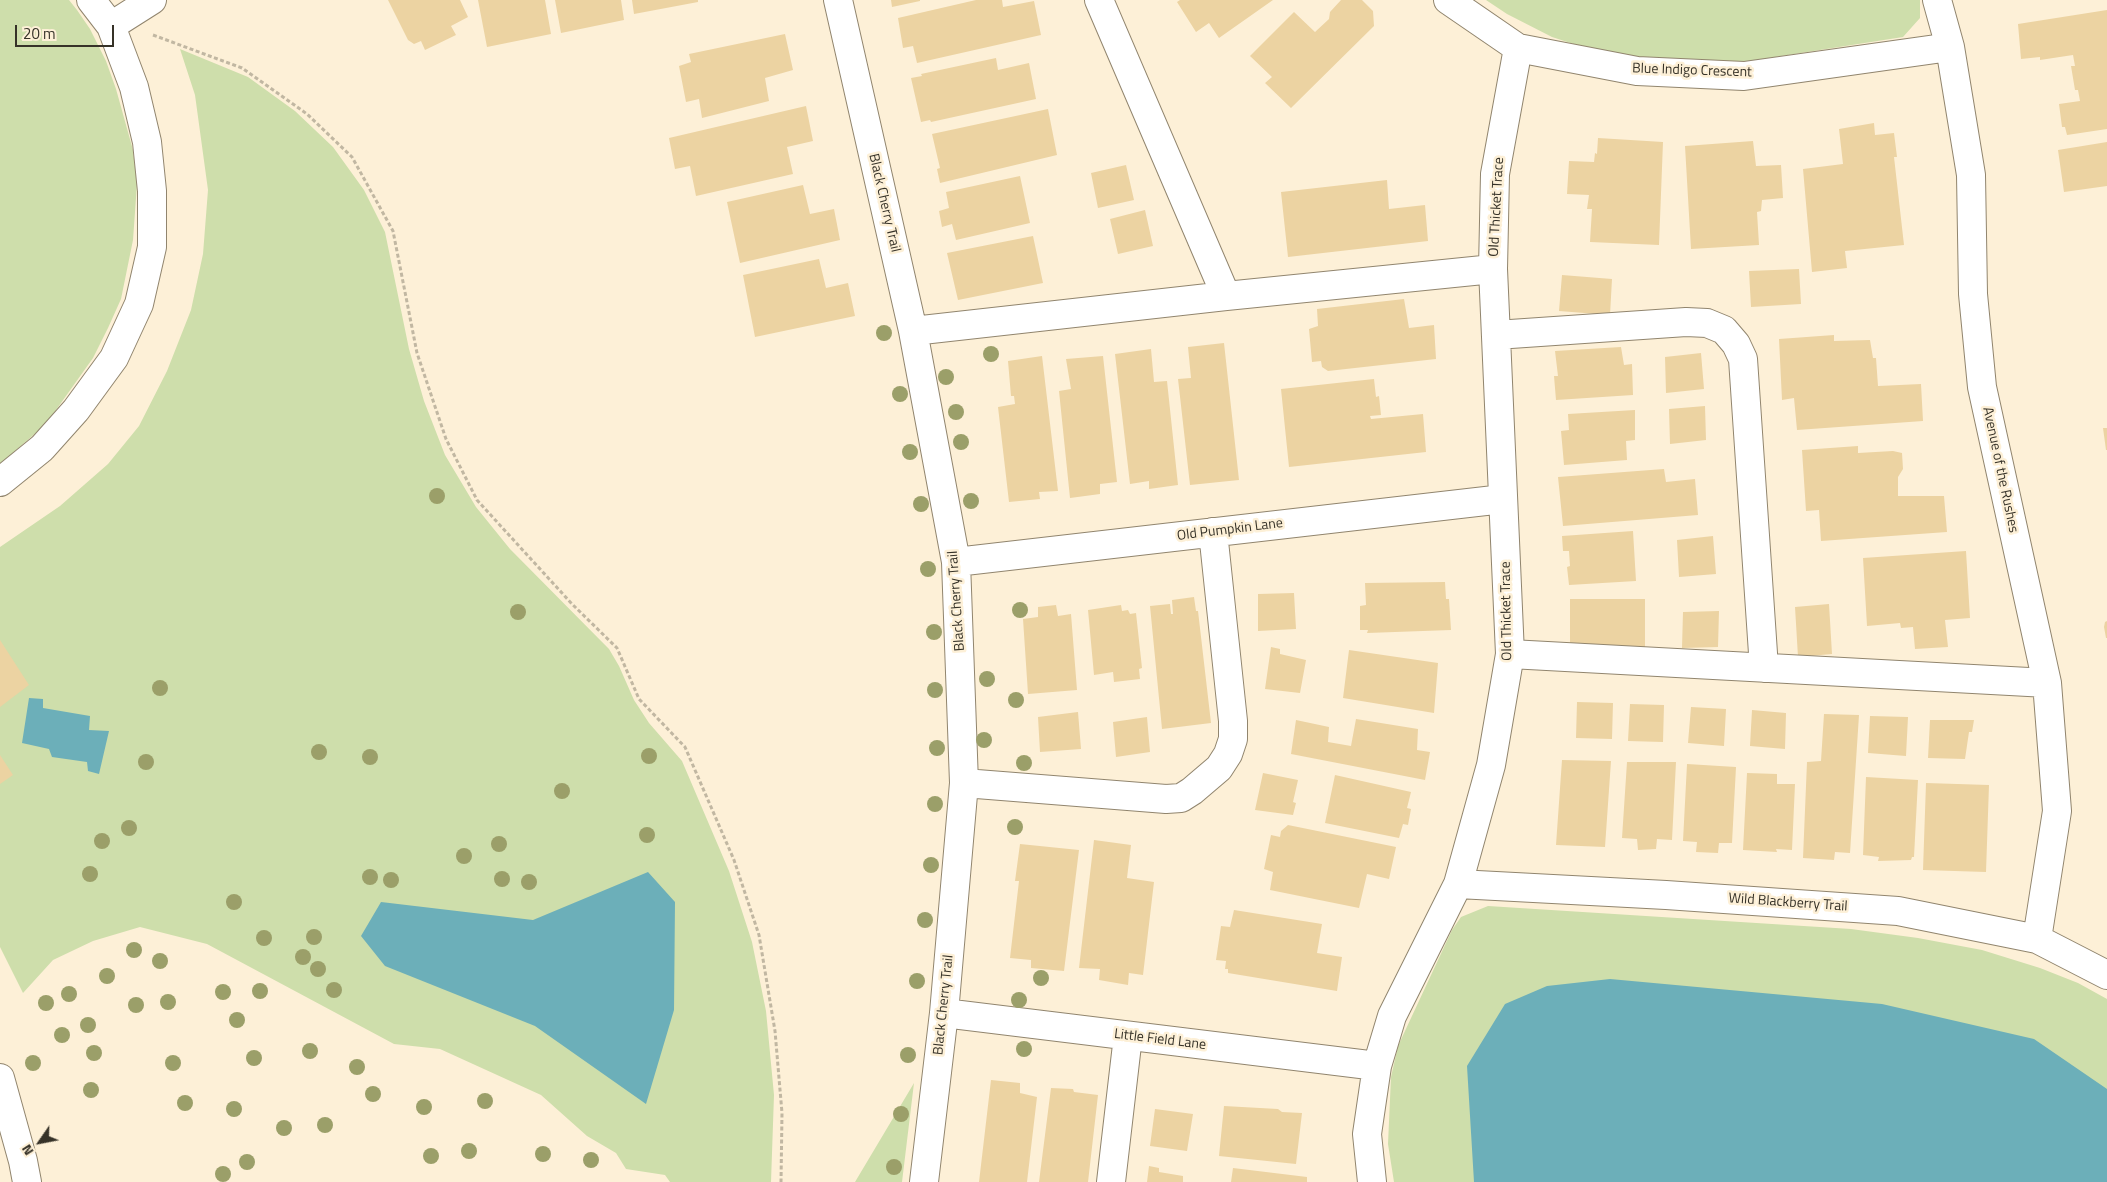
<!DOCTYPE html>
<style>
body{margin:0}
#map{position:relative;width:2107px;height:1182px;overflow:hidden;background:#fdf0d7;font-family:"Titillium Web",sans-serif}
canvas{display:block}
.north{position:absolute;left:15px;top:1117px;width:50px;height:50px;-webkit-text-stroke:4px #fdf0d7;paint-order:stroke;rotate:237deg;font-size:14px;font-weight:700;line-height:20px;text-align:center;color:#363228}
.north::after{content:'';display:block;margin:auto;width:18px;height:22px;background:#363228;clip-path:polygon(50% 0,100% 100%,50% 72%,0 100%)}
.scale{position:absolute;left:15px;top:25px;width:99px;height:22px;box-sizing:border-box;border:2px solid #363228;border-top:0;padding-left:6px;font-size:15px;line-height:18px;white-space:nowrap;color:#363228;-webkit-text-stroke:4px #fdf0d7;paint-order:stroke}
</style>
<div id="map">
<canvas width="2107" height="1182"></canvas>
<div class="north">N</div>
<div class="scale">20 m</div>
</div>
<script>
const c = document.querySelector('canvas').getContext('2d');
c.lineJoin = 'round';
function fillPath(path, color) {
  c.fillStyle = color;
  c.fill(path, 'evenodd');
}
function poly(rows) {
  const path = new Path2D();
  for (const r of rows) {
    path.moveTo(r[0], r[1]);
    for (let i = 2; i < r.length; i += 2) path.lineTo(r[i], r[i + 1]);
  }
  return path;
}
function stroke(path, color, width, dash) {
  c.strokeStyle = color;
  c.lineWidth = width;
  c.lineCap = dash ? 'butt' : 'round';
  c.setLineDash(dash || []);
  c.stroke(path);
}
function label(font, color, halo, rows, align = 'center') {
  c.font = font + ' "Titillium Web",sans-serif';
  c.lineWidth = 5;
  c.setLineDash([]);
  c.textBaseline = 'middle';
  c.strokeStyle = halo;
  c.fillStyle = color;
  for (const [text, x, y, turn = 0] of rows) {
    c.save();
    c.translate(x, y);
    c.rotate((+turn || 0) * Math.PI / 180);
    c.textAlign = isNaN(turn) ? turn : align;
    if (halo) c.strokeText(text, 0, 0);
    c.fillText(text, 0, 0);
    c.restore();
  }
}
fillPath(poly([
 [0,0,69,0,77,10,90,29,106,61,116,89,133,150,137,184,133,240,121,299,108,328,93,358,46,424,0,464],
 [1486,0,1920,0,1920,18,1903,37,1724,65,1656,64,1595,51,1552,37,1507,14],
 [180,49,248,77,295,111,333,147,364,190,385,232,409,349,424,401,445,455,476,507,510,549,609,649,619,666,634,700,649,723,682,761,729,871,752,942,766,1011,774,1095,771,1182,670,1182,665,1175,626,1169,616,1153,587,1136,541,1095,440,1049,394,1044,207,944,140,927,93,941,53,960,23,993,0,947,0,547,60,506,108,464,139,426,167,371,191,310,203,254,208,190,195,95],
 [1488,906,1851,929,1918,938,1982,950,2040,968,2078,983,2107,999,2107,1182,1394,1182,1388,1144,1391,1077,1398,1046,1452,930,1461,917],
 [914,1083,902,1182,855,1182]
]), '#cedeab');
fillPath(poly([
 [29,698,43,699,43,708,90,716,89,730,109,731,99,774,88,771,87,762,52,757,49,749,22,743],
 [648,872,675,902,674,1010,646,1104,535,1026,385,966,361,936,381,902,533,920],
 [1610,979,1882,1004,2034,1039,2107,1089,2107,1182,1474,1182,1467,1066,1505,1004,1547,986]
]), '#6cafb9');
fillPath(poly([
 [388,0,460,0,468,17,451,26,456,35,425,50,421,41,414,44,408,40],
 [478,0,545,0,551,34,487,47],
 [555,0,621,0,624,20,561,33],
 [632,0,698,0,698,2,634,14],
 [891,0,920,0,920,1,892,7],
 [976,0,1002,0,1003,7,1034,1,1041,35,917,63,913,46,903,48,898,18],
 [1180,0,1273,0,1219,38,1209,23,1196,32,1177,2],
 [1341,0,1362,0,1373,11,1374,26,1291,108,1265,83,1272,77,1250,56,1294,12,1315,32,1329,19,1330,12],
 [2107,10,2107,129,2067,135,2065,127,2062,127,2059,104,2080,101,2078,90,2075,90,2071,66,2075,66,2073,55,2040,60,2040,57,2021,59,2018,24],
 [785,34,793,70,765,78,769,101,702,118,699,99,686,102,679,66,691,62,689,54],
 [996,58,998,70,1029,63,1036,99,931,122,930,120,921,122,911,78,922,76,921,74],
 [806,106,813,141,787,147,793,174,696,196,690,166,675,169,669,138],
 [1048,109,1057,155,940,183,937,169,940,168,932,134],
 [1874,123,1875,135,1894,133,1897,157,1894,157,1904,245,1845,251,1847,268,1812,272,1803,169,1843,164,1839,129],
 [1598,138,1663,142,1659,245,1590,242,1592,209,1587,209,1589,195,1567,194,1569,161,1594,162,1595,153,1597,154],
 [1753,141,1756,166,1781,165,1783,198,1762,200,1761,211,1757,212,1759,245,1691,249,1685,146],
 [2107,142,2107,186,2064,192,2058,150],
 [1126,165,1134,200,1098,208,1091,173],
 [1020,176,1030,223,956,240,952,224,942,227,939,211,949,208,946,192],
 [1387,180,1389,209,1425,205,1428,241,1288,257,1281,192],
 [803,185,810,214,834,209,840,240,740,263,727,202],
 [1145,210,1153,246,1118,254,1110,219],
 [1033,236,1043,283,958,300,947,253],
 [819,259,826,288,848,283,855,316,755,337,743,275],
 [1799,269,1801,304,1751,307,1749,271],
 [1562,275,1612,279,1610,315,1559,311],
 [1404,299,1409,328,1434,325,1436,359,1328,371,1322,367,1321,361,1312,362,1309,329,1318,326,1317,309],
 [1834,335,1834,341,1870,340,1873,358,1876,358,1878,386,1921,384,1923,421,1797,430,1794,398,1782,400,1779,339],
 [1224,343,1239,480,1190,485,1178,379,1191,378,1188,347],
 [1621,347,1624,365,1632,364,1633,395,1556,400,1554,376,1558,376,1555,351],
 [1151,349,1154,382,1167,381,1178,485,1149,489,1149,481,1130,484,1115,354],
 [1701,353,1704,389,1666,393,1665,357],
 [1042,356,1058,491,1039,492,1040,499,1009,502,998,407,1015,404,1014,396,1011,396,1008,361],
 [1103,356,1117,482,1100,484,1100,494,1070,498,1059,391,1071,389,1066,359],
 [1374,379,1376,397,1379,396,1381,415,1370,416,1371,419,1423,414,1426,452,1289,467,1281,389],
 [1705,406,1706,440,1670,444,1669,409],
 [1635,410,1635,440,1626,441,1627,460,1564,465,1561,431,1569,430,1568,414],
 [2103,428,2107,428,2107,450,2106,450],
 [1858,446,1858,453,1893,451,1902,453,1903,469,1898,477,1898,496,1944,496,1947,532,1821,541,1819,510,1806,511,1802,450],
 [1664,469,1666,482,1695,479,1698,515,1563,526,1558,477],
 [1633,531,1636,581,1569,585,1567,567,1570,566,1569,551,1563,551,1562,536],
 [1713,536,1716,574,1679,577,1677,540],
 [1966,551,1970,618,1945,620,1948,647,1915,649,1913,627,1901,628,1900,623,1867,626,1863,558],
 [1445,582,1446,599,1449,599,1451,630,1367,633,1368,630,1360,630,1360,606,1366,605,1365,583],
 [1294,593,1296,629,1258,631,1258,594],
 [1194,597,1196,611,1198,611,1211,723,1162,729,1150,606,1170,604,1171,614,1173,614,1172,600],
 [1570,599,1645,599,1645,647,1570,649],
 [1829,604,1832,654,1798,657,1795,607],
 [1056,605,1058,616,1071,614,1077,690,1028,694,1023,619,1038,617,1038,607],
 [1121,605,1122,611,1128,610,1130,614,1136,613,1142,668,1139,669,1140,679,1114,682,1113,672,1094,675,1088,610],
 [1719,611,1718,647,1682,648,1683,612],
 [2107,621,2107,638,2106,638,2104,627,2105,622],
 [0,640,29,685,0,707],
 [1271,647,1280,649,1280,654,1306,660,1300,693,1265,689],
 [1349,650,1438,663,1434,713,1343,698],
 [1577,702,1613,703,1612,739,1576,738],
 [1630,704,1664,705,1663,742,1628,741],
 [1691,707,1726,709,1724,746,1688,743],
 [1752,710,1786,713,1785,749,1750,746],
 [1078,712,1081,749,1040,752,1038,717],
 [1824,714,1859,715,1850,853,1835,852,1834,860,1803,858,1807,762,1821,761],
 [1870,716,1908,717,1906,756,1868,753],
 [1147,717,1150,752,1116,757,1113,722],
 [1356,719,1418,729,1417,750,1430,752,1425,780,1291,754,1296,720,1329,727,1328,742,1351,746],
 [1930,720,1974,720,1972,732,1969,732,1965,759,1928,758],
 [0,755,13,775,0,784],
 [1562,760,1611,761,1605,847,1556,845],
 [1627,762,1676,762,1672,840,1657,839,1656,849,1638,850,1637,839,1622,838],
 [1687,764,1736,767,1732,843,1719,843,1718,853,1696,852,1697,842,1683,841],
 [1263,773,1298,780,1293,802,1296,803,1293,815,1255,810],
 [1747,773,1777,774,1777,784,1795,784,1792,850,1776,849,1777,852,1743,850],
 [1335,775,1411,792,1407,808,1411,809,1408,825,1403,824,1399,838,1325,823],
 [1866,777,1918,780,1914,857,1912,857,1911,860,1878,861,1879,857,1863,855],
 [1926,783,1989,785,1986,872,1923,870],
 [1288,825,1396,847,1389,879,1367,874,1359,908,1270,890,1273,872,1264,869,1271,835,1280,837,1281,831],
 [1094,840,1131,845,1127,878,1154,882,1143,975,1129,973,1128,985,1099,980,1100,969,1079,968],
 [1020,844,1079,850,1064,971,1031,968,1031,960,1010,958,1019,881,1015,881],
 [1234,910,1322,924,1317,953,1342,957,1337,991,1228,973,1228,969,1225,969,1226,961,1216,960,1221,926,1230,927],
 [991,1080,1020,1083,1020,1093,1037,1097,1027,1182,979,1182],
 [1051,1088,1073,1089,1074,1092,1098,1095,1088,1182,1039,1182],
 [1224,1106,1278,1109,1282,1112,1302,1113,1296,1164,1219,1156],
 [1155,1109,1193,1114,1187,1151,1150,1146],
 [1149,1166,1159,1168,1159,1172,1183,1176,1183,1182,1147,1182],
 [1233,1168,1307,1177,1307,1182,1231,1182]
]), '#ecd3a2');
const minor = poly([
 [838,0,913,331,956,562,964,783,944,1013,924,1182],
 [1099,0,1226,296],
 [1448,0,1518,48,1637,71,1744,76,1950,47],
 [1937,0,1950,47,1971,175,1973,294,1982,387,2047,683,2057,811,2037,939],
 [111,26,152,0],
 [913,331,1226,296,1493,269],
 [1496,335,1686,322,1707,323,1724,330,1736,344,1743,359,1764,668],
 [0,482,42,448,76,410,114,358,139,304,152,247,152,191,147,142,134,87,111,26,91,0],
 [956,562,1503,499],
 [1510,654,2047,683],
 [964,783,1166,799,1181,798,1192,791,1219,768,1228,754,1233,739,1233,721,1213,532],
 [1458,884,1666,895,1898,911,2037,939,2107,975],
 [944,1013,1377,1066],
 [0,1078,23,1161,27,1182],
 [1111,1182,1128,1036],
 [1372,1182,1367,1134,1377,1066,1392,1016,1458,884,1491,765,1510,654,1493,269,1495,174,1518,48]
]);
stroke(minor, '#91856e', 30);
stroke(poly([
 [153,35,242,68,307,114,352,157,393,231,417,353,446,439,477,500,572,604,617,648,639,699,685,747,734,860,759,935,775,1031,782,1113,781,1182]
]), '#c1b7a2', 3, [4, 2.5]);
stroke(minor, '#fff', 28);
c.fillStyle = '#9b9f69';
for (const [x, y] of [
 [884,333],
 [991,354],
 [946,377],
 [900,394],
 [956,412],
 [961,442],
 [910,452],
 [437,496],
 [971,501],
 [921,504],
 [928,569],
 [1020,610],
 [518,612],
 [934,632],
 [987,679],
 [160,688],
 [935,690],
 [1016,700],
 [984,740],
 [937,748],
 [319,752],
 [649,756],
 [370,757],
 [146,762],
 [1024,763],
 [562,791],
 [935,804],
 [1015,827],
 [129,828],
 [647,835],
 [102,841],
 [499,844],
 [464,856],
 [931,865],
 [90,874],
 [370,877],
 [502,879],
 [391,880],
 [529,882],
 [234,902],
 [925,920],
 [314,937],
 [264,938],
 [134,950],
 [303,957],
 [160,961],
 [318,969],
 [107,976],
 [1041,978],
 [917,981],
 [334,990],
 [260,991],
 [223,992],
 [69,994],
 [1019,1000],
 [168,1002],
 [46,1003],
 [136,1005],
 [237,1020],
 [88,1025],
 [62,1035],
 [1024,1049],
 [310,1051],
 [94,1053],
 [908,1055],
 [254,1058],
 [33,1063],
 [173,1063],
 [357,1067],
 [91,1090],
 [373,1094],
 [485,1101],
 [185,1103],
 [424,1107],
 [234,1109],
 [901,1114],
 [325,1125],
 [284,1128],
 [469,1151],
 [543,1154],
 [431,1156],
 [591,1160],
 [247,1162],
 [894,1167],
 [223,1174]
]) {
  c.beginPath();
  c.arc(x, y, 8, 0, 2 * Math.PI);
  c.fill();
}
label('14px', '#363228', '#fdf0d7', [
 ["Blue Indigo Crescent",1692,71,2],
 ["Black Cherry Trail",884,203,77],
 ["Old Thicket Trace",1497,207,-87],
 ["Avenue of the Rushes",2000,470,78],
 ["Old Pumpkin Lane",1230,530,-7],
 ["Black Cherry Trail",957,601,-94],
 ["Old Thicket Trace",1507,611,-91],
 ["Wild Blackberry Trail",1788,903,4],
 ["Black Cherry Trail",944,1005,-84],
 ["Little Field Lane",1160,1040,7]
]);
</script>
